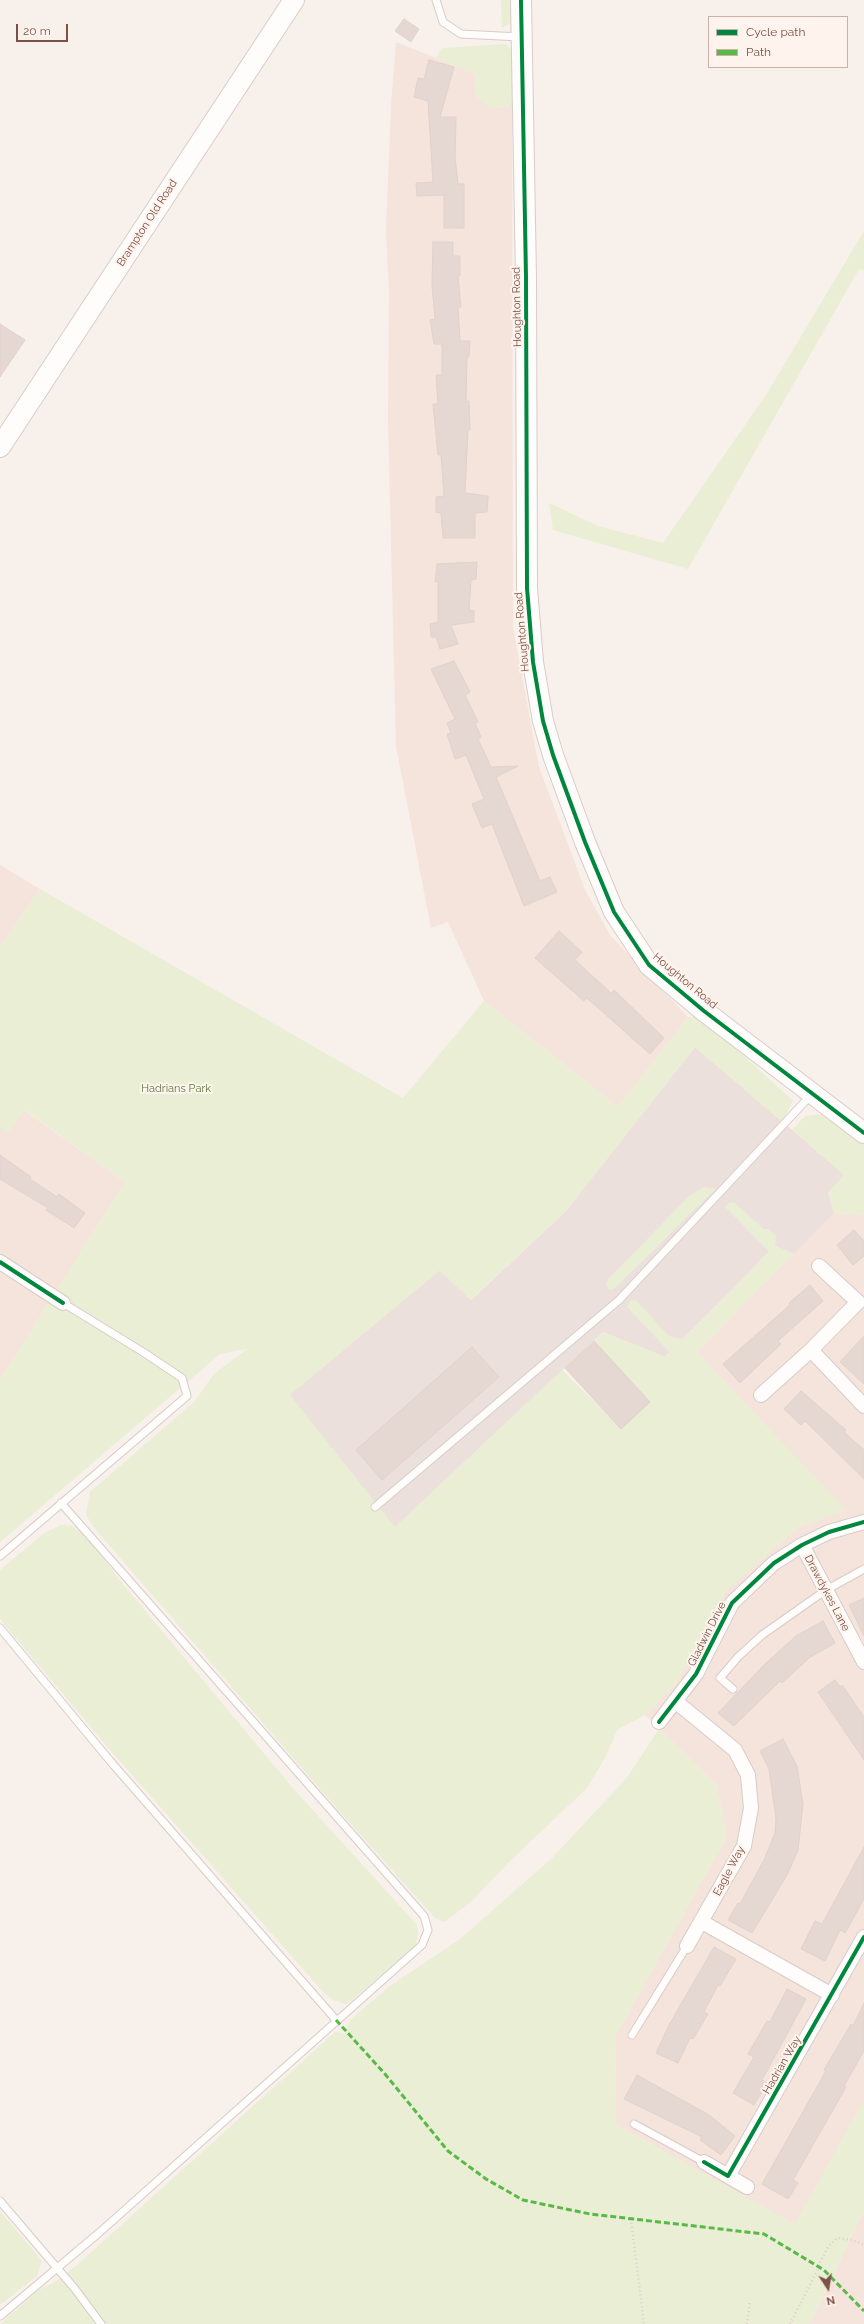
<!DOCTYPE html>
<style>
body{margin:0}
#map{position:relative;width:864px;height:2324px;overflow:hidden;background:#f8f0eb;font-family:Raleway,sans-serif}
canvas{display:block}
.legend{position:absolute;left:708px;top:16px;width:140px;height:52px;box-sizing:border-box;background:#fff4ed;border:1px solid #cab2ab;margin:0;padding:5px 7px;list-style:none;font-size:12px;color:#7a5047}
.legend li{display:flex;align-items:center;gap:8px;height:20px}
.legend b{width:20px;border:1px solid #cab2ab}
.north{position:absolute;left:808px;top:2268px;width:40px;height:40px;-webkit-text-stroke:3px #fff4ed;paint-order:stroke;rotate:168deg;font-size:11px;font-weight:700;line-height:16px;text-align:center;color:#7a5047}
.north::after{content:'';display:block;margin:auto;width:14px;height:18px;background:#7a5047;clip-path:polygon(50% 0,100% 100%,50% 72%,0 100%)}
.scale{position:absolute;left:16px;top:24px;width:52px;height:18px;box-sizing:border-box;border:2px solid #7a5047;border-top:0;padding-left:5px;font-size:12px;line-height:14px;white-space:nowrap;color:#7a5047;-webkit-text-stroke:3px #fff4ed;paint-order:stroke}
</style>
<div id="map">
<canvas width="864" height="2324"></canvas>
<ul class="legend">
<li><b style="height:5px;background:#00873e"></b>Cycle path</li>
<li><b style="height:5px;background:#58b947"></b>Path</li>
</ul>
<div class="north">N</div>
<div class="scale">20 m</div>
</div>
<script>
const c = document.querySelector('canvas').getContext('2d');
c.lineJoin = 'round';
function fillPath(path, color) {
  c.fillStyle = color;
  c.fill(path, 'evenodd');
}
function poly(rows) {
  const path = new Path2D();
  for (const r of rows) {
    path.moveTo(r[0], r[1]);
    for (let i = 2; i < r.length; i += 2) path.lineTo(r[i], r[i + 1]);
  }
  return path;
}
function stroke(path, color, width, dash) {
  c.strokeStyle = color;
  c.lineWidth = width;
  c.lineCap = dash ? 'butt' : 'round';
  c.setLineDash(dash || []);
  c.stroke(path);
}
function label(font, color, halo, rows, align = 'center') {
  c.font = font + ' Raleway,sans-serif';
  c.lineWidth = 4;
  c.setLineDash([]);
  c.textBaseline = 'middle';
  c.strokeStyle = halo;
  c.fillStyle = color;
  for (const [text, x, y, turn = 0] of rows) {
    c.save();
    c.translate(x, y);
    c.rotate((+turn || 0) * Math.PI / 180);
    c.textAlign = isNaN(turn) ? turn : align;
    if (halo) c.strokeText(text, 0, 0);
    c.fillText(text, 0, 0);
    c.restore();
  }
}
fillPath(poly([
 [396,42,475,74,476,97,506,108,512,103,513,628,539,767,585,890,610,935,688,1017,618,1107,484,1001,448,922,431,928,396,746,388,421,389,290,386,231,391,106],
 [0,865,40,889,0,947],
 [0,1093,125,1182,0,1380],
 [834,1213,864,1215,864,2100,795,2225,615,2124,616,2035,727,1836,716,1784,645,1715,675,1685,728,1588,799,1527,845,1510,697,1352],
 [864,2210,864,2324,810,2324]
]), '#f4e4db');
fillPath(poly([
 [695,1047,845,1175,828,1192,834,1213,794,1254,775,1246,665,1357,603,1332,394,1528,289,1395,440,1270,471,1300,565,1212]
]), '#ebe0db');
fillPath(poly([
 [501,0,516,0,512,22,502,28],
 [506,44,514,53,515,96,512,103,506,108,492,108,476,98,475,74,436,58,442,48],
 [864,231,864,270,859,269,688,569,553,530,549,503,598,526,663,543,766,395],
 [40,889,403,1098,484,1001,618,1107,688,1017,701,1017,793,1101,782,1122,695,1047,565,1212,470,1300,440,1270,290,1395,395,1527,562,1370,621,1428,594,1341,603,1332,665,1357,670,1353,627,1307,631,1300,637,1301,669,1336,683,1339,769,1252,725,1207,729,1203,734,1202,764,1229,769,1229,776,1236,775,1246,794,1254,697,1352,846,1510,799,1527,728,1588,675,1685,645,1715,617,1730,606,1756,587,1788,507,1864,470,1903,444,1922,435,1918,333,1804,96,1530,86,1515,90,1492,194,1402,214,1374,247,1349,220,1354,0,1542,0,1380,125,1182,25,1110,8,1133,0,1128,0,947],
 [823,1114,864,1144,864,1215,834,1213,828,1192,844,1175,792,1130,805,1116],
 [704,1187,716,1189,614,1289,609,1290,606,1284,608,1279,690,1195],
 [61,1525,72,1526,88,1538,122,1583,291,1786,417,1925,418,1935,415,1946,352,2000,345,2004,333,2000,325,1994,111,1751,0,1619,0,1570,43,1534],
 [659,1729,716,1784,727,1836,616,2035,615,2124,795,2224,864,2100,864,2210,810,2324,0,2324,38,2290,52,2284,77,2265,335,2032,345,2033,350,2020,390,1986,459,1940,551,1859,626,1779],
 [0,2211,42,2261,37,2276,0,2305]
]), '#e9eed4');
const building = poly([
 [404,19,419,29,411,42,395,31,404,19],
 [429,60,454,67,440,117,456,117,455,157,458,184,464,184,464,228,444,228,444,195,417,196,416,183,433,182,428,101,414,97,418,78,424,79,429,60],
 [433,242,453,242,453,256,460,256,460,276,458,276,461,307,458,307,460,341,470,341,469,357,467,357,466,401,469,401,470,430,468,430,465,493,488,496,487,512,475,513,475,538,443,538,441,513,436,512,436,497,444,496,441,455,438,455,433,404,438,404,436,375,442,375,442,344,434,344,430,320,435,319,432,286,433,242],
 [0,324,25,340,0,377,0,324],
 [477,562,476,579,471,580,469,610,474,611,474,622,451,625,458,644,440,649,436,637,431,637,430,624,438,622,438,582,435,582,437,564,477,562],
 [454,661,470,692,465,695,478,722,475,723,481,737,478,739,491,767,518,766,496,777,540,881,550,877,557,892,524,906,492,824,482,828,472,804,484,799,466,755,455,759,447,734,451,733,447,723,455,719,431,669,454,661],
 [559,931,582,952,575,960,611,993,614,990,664,1038,650,1054,587,998,584,1001,535,958,559,931],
 [0,1155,31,1177,30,1179,57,1197,59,1194,85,1213,74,1228,46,1210,48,1208,0,1179,0,1155],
 [854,1230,864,1241,864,1256,853,1265,837,1245,854,1230],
 [810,1285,823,1301,778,1341,781,1344,740,1383,723,1364,790,1305,789,1303,810,1285],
 [864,1336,864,1384,840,1362,864,1336],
 [594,1341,650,1402,621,1429,565,1368,594,1341],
 [472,1347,499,1377,382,1480,356,1450,472,1347],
 [801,1391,846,1430,844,1432,864,1450,864,1479,805,1421,801,1425,784,1409,801,1391],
 [864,1598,864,1636,849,1605,864,1598],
 [823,1621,835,1643,809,1658,782,1683,780,1681,734,1726,718,1713,765,1664,796,1636,823,1621],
 [835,1680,840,1687,842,1685,864,1717,864,1760,818,1692,835,1680],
 [783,1739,797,1766,803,1804,798,1850,787,1875,752,1933,728,1920,738,1903,740,1904,764,1860,775,1833,776,1819,769,1769,760,1751,783,1739],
 [864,1847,864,1899,845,1933,840,1930,825,1961,801,1949,815,1921,822,1924,864,1847],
 [714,1947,736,1959,720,1986,718,1985,704,2012,708,2014,693,2039,690,2038,678,2063,656,2053,669,2025,714,1947],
 [787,1989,806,1999,762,2080,767,2083,754,2105,733,2093,754,2057,748,2054,767,2021,770,2022,787,1989],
 [864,2003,864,2051,844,2086,846,2087,793,2180,798,2183,788,2199,762,2184,826,2071,824,2070,851,2024,853,2026,864,2003],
 [637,2075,709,2115,735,2136,721,2155,700,2140,702,2137,624,2099,637,2075]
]);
fillPath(building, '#e5d7d2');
stroke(building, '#e2d2cc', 1);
const lane = poly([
 [436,0,443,22,461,34,520,37],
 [375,1507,619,1300,812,1094],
 [0,1556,187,1396,182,1378,143,1352,63,1303],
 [0,1628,111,1762,336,2020],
 [733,1689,720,1678,738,1657,762,1635,826,1590,864,1569],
 [632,2035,687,1946],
 [634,2124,704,2162],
 [0,2201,75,2289,101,2324],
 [0,2316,100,2232,422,1945,428,1930,424,1916,61,1503]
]);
const street = poly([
 [0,1262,63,1303],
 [811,1350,864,1406],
 [761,1395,811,1350,858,1302,819,1266],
 [802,1545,864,1662],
 [675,1701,735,1750,748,1775,751,1808,744,1846,687,1946],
 [659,1722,696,1674,732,1603,774,1563,802,1545,829,1532,864,1522],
 [702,1922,832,1995],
 [704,2162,728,2176,864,1937],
 [728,2176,747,2187]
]);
const secondary = poly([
 [521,0,526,277,527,588,533,662,543,721,553,755,585,842,614,912,649,965,704,1011,864,1133],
 [0,447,294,0]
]);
stroke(lane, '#d7ccc8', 9);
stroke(street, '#d7ccc8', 16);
stroke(secondary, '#d9ccc9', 22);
stroke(poly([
 [631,2219,644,2324],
 [818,2266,828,2247,837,2238,852,2240,864,2245],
 [747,2324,750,2300],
 [790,2324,819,2267]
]), '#dcd0cd', 2.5, [1, 3]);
stroke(lane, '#fefdfc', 7);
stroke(street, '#fefdfc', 14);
stroke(secondary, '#fefdfc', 20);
stroke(poly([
 [336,2020,385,2074,448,2151,486,2179,523,2200,590,2214,764,2234,824,2270,864,2311]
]), '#58b947', 3, [6, 3]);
stroke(poly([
 [521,0,526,277,527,588,533,662,543,721,553,755,585,842,614,912,649,965,704,1011,864,1133],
 [0,1262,63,1303],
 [659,1722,696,1674,732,1603,774,1563,802,1545,829,1532,864,1522],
 [704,2162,728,2176,864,1937]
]), '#00873e', 4);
label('11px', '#7a5047', '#fff4ed', [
 ["Brampton Old Road",147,223,-57],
 ["Houghton Road",517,307,-91],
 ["Houghton Road",522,632,-95],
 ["Houghton Road",685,981,40],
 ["Drawdykes Lane",827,1593,62],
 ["Gladwin Drive",707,1634,-63],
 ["Eagle Way",729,1871,-62],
 ["Hadrian Way",782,2065,-60]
]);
label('11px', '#5a7a3c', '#fff4ed', [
 ["Hadrians Park",176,1089]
]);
</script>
